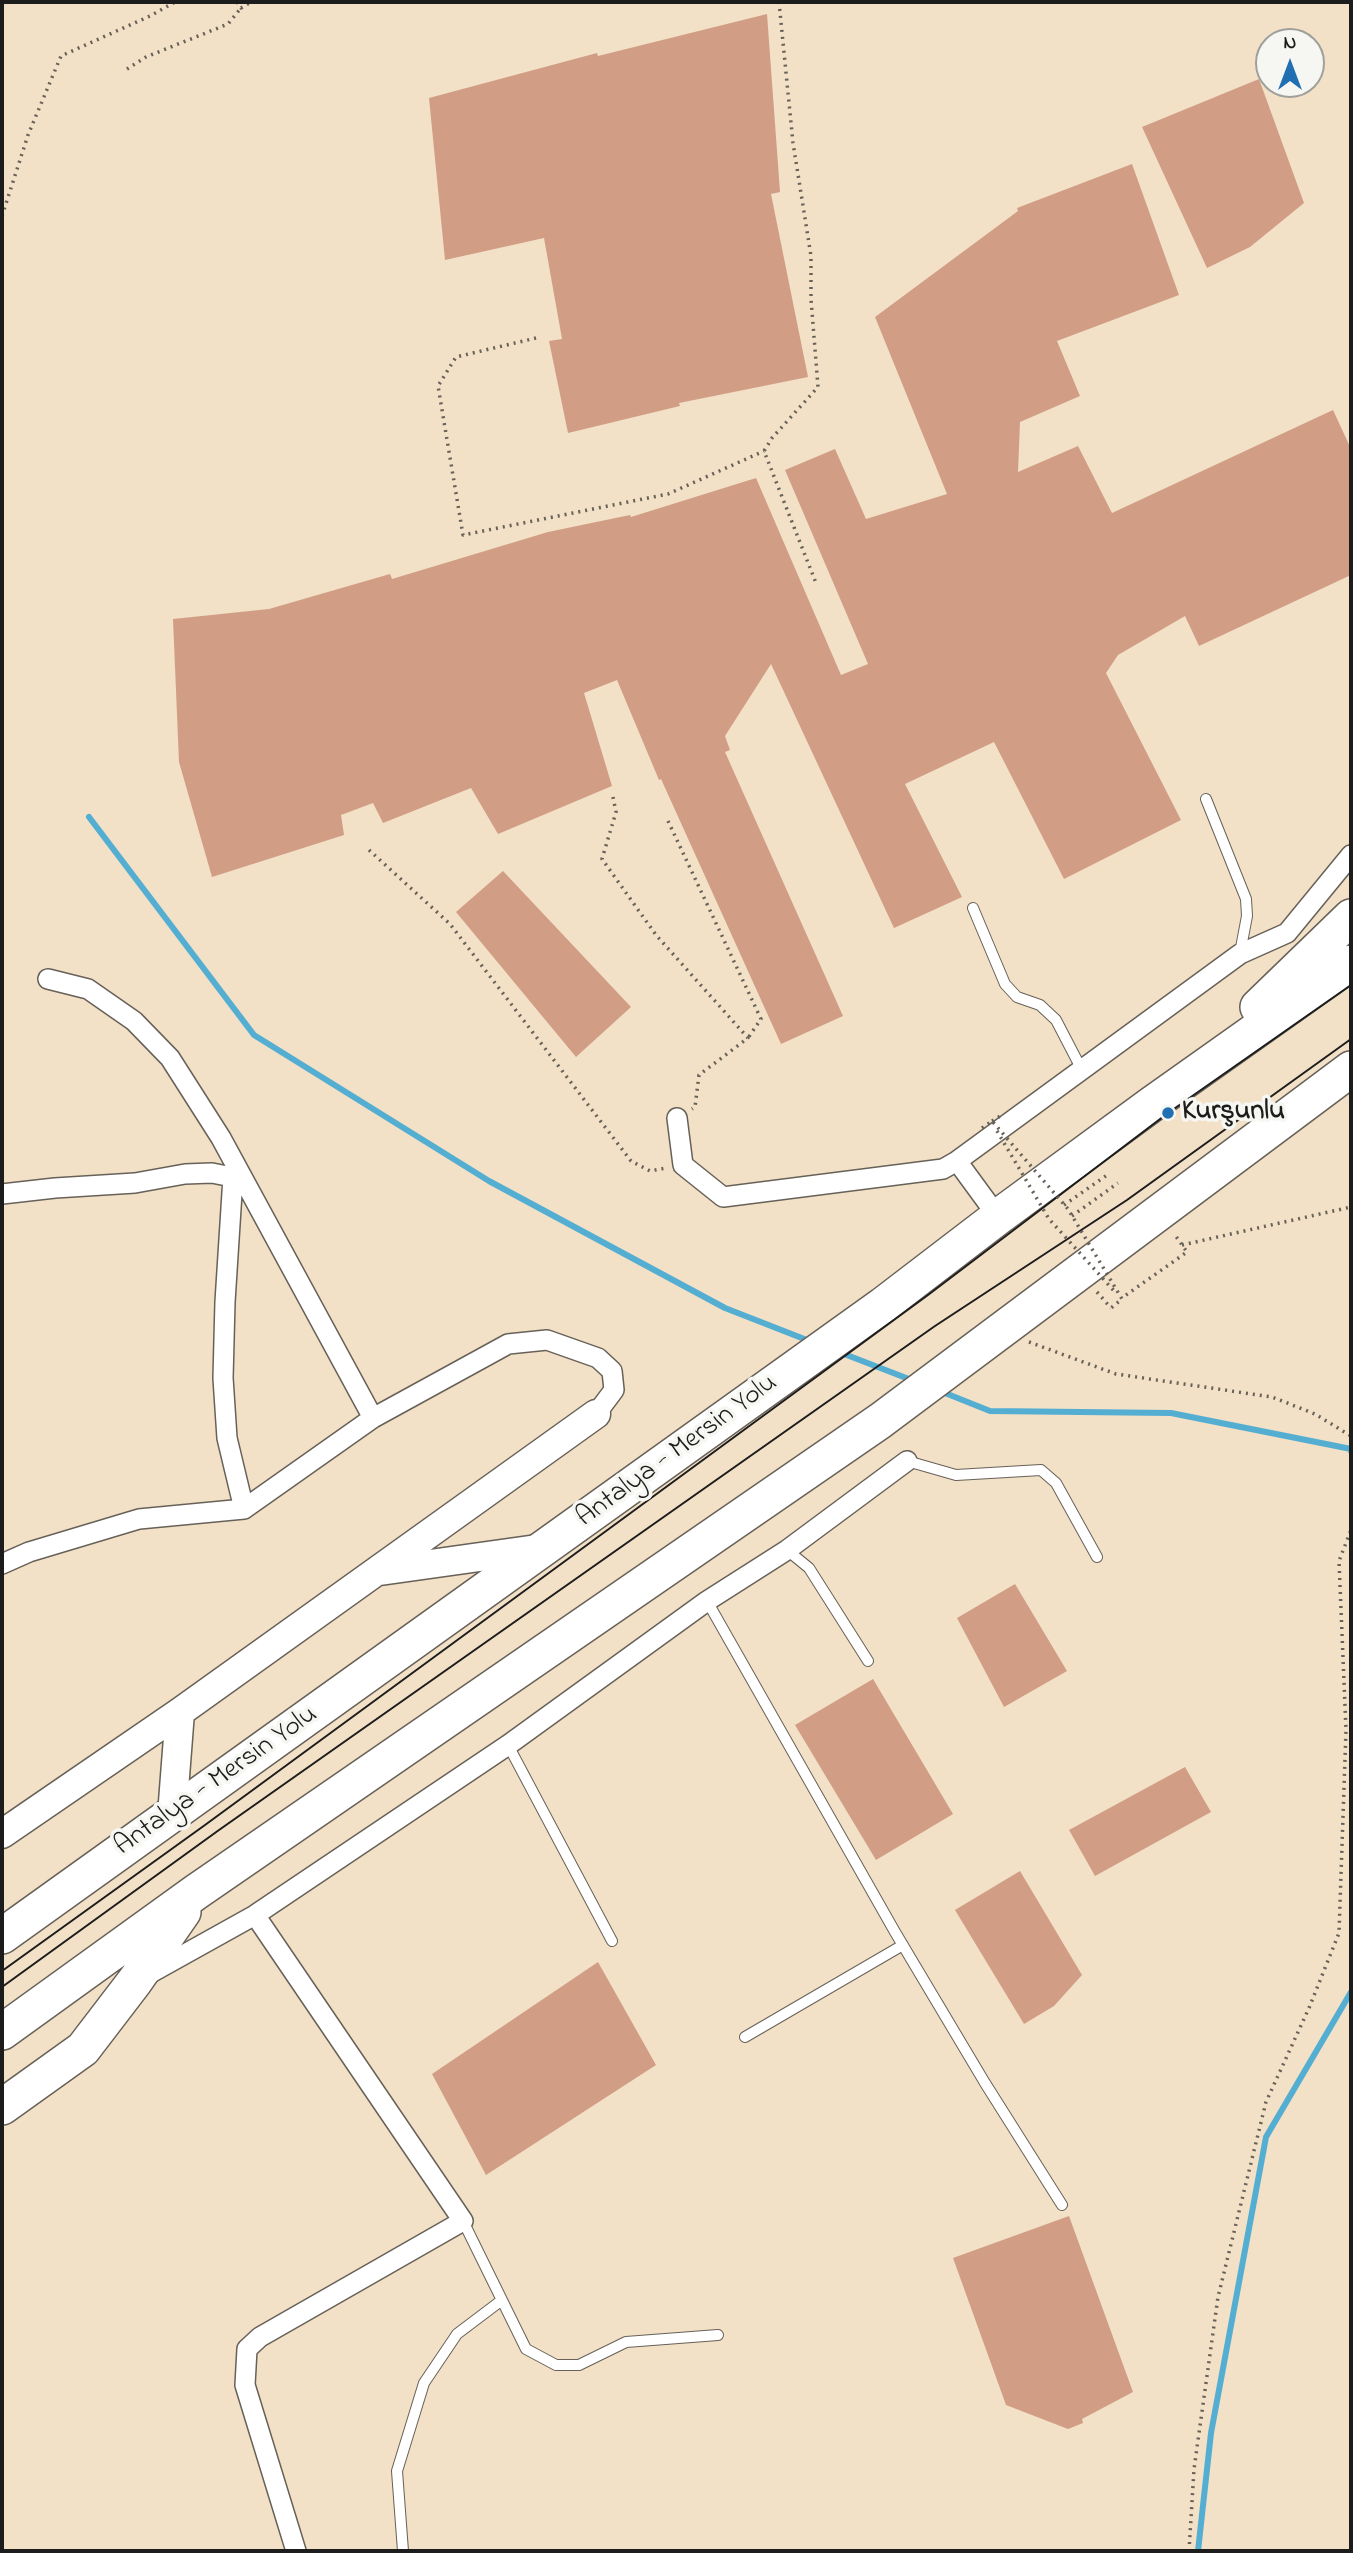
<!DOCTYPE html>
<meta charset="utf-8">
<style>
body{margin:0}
#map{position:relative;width:1353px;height:2553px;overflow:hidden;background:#f2e0c7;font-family:"Indie Flower",sans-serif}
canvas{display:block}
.frame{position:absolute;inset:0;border:4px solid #1c1c1c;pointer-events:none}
.north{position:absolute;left:1255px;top:28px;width:70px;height:70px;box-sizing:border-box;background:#f6f6f2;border:2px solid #9f9f9c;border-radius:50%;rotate:0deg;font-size:19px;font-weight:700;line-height:28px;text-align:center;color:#1c1c1c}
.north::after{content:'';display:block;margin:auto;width:24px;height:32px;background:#1f6fb2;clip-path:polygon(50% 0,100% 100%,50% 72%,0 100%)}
</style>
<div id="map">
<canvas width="1353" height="2553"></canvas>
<div class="frame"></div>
<div class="north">N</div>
</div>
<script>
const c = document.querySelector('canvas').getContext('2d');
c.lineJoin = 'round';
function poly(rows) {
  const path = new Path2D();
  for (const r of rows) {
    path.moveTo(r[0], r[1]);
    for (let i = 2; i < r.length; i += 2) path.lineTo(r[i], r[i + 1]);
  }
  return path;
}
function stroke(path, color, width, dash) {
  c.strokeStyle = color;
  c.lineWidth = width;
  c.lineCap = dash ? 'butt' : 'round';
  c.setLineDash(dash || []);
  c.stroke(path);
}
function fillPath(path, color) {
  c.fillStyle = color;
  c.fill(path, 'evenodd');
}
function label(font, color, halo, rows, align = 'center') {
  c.font = font + ' "Indie Flower",sans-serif';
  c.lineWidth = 7;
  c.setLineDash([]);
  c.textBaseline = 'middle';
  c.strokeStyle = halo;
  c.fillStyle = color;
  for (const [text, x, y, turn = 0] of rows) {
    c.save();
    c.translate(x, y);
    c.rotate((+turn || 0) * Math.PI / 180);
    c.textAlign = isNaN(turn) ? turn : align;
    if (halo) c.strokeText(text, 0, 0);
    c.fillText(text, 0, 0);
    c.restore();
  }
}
stroke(poly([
 [89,817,254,1035,489,1181,725,1308,812,1342],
 [839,1352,914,1381],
 [940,1391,990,1411,1171,1413,1351,1449,1351,1451],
 [1198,2551,1211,2433,1266,2137,1351,1992]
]), '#54aed2', 6);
fillPath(poly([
 [767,14,780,192,771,194,808,377,679,403,680,406,568,433,549,341,562,339,544,238,445,260,429,98,597,53,598,56],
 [1259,79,1304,203,1250,247,1207,268,1142,127],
 [1132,164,1179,295,1057,341,1080,396,1020,422,1018,472,1078,446,1112,513,1333,410,1351,449,1351,575,1199,646,1185,616,1118,655,1106,673,1181,820,1064,879,994,742,905,784,962,897,894,928,771,664,725,736,730,750,725,752,843,1016,781,1044,661,779,659,780,617,680,584,693,612,786,498,834,471,788,383,823,373,803,341,815,344,835,212,877,179,762,173,619,269,609,390,574,392,579,548,532,630,515,631,517,756,478,841,675,868,664,785,470,835,449,866,519,947,494,875,317,1018,211,1017,208],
 [503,871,631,1007,576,1057,456,912],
 [1015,1584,1067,1671,1004,1707,957,1618],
 [873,1679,953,1814,876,1860,795,1725],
 [1185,1767,1211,1812,1095,1876,1069,1830],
 [1020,1871,1082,1975,1054,2006,1024,2024,955,1910],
 [598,1962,656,2065,486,2175,432,2074],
 [1069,2216,1133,2392,1082,2419,1083,2423,1068,2429,1006,2405,953,2258]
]), '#d19e85');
const lane = poly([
 [1206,799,1246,899,1247,916,1240,953],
 [973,908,1005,984,1017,997,1040,1005,1056,1020,1082,1070],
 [907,1461,956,1475,1041,1470,1056,1483,1097,1557],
 [787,1550,809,1568,868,1661],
 [707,1601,895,1932,985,2083,1062,2205],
 [508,1745,612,1941],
 [745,2037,903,1945],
 [463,2221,526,2349,556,2365,579,2365,626,2342,718,2335],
 [403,2551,397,2471,424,2383,457,2334,502,2300]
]);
const street = poly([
 [48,979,88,989,134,1021,170,1058,221,1138,373,1418],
 [677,1118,683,1165,723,1197,943,1169,957,1161,1240,954,1287,933,1351,855],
 [957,1161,998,1217],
 [233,1177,225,1302,223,1378,227,1438,244,1509],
 [2,1194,55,1188,135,1183,185,1174,212,1173,242,1179],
 [2,1564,29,1552,139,1519,244,1509,373,1418,508,1344,547,1340,598,1358,612,1371,614,1390,596,1414],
 [255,1915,463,2221,260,2337,247,2349,245,2385,296,2551],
 [149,1974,255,1915,508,1745,707,1601,787,1550,907,1461]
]);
const secondary = poly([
 [380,1571,544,1548],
 [172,1815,180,1712],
 [2,1834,180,1712,596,1414]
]);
const highway = poly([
 [1258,1007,1351,917],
 [2,1936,883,1305,998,1217,1152,1104,1351,963],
 [2,2032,196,1892,880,1421,1351,1069],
 [2,2107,83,2049,135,1981,183,1912]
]);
stroke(lane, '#676158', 12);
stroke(street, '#676158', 22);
stroke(secondary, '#676158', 31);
stroke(highway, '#676158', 38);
stroke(poly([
 [237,2,241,8,251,2],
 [779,2,793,143,811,256,811,299,818,387,772,438,764,451,816,583],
 [127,69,146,57,228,24,241,8],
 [2,216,28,135,61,56,150,16,175,2],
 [536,338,456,357,438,386,463,535,668,494,764,451],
 [613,797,616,812,602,859,656,935,748,1038,699,1075,695,1107,692,1109],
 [668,821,761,1019,748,1038],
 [369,850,450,924,631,1161,650,1171,666,1168],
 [1064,1205,1110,1173],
 [1072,1216,1118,1183],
 [1182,1245,1351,1207],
 [1097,1292,1111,1308],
 [1126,1295,1187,1252,1175,1235],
 [1029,1342,1116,1374,1272,1397,1315,1414,1351,1436],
 [1189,2551,1194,2469,1218,2297,1266,2102,1309,2008,1339,1933,1346,1730,1339,1561,1351,1530]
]), '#676158', 3.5, [2, 5]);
stroke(lane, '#fff', 10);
stroke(street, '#fff', 19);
stroke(secondary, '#fff', 28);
stroke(highway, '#fff', 35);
stroke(poly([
 [2,1971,205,1825,928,1295,1168,1113,1351,985],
 [2,1987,219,1830,935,1326,1127,1200,1351,1039]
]), '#1c1c1c', 2);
stroke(poly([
 [992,1121,1002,1115],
 [982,1128,992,1121,1068,1209,1122,1299,1111,1308],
 [997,1131,1049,1219,1116,1293]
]), '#676158', 3.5, [2, 5]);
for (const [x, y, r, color] of [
 [1168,1113,7,"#1f6fb2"]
]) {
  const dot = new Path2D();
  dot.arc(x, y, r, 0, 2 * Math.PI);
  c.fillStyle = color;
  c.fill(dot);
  stroke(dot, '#f6f6f2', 2.5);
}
label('bold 28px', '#1c1c1c', '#f6f6f2', [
 ["Kurşunlu",1182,1113]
], 'left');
label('28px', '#1c1c1c', '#f6f6f2', [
 ["Antalya - Mersin Yolu",678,1452,-36],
 ["Antalya - Mersin Yolu",217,1782,-35]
]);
</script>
